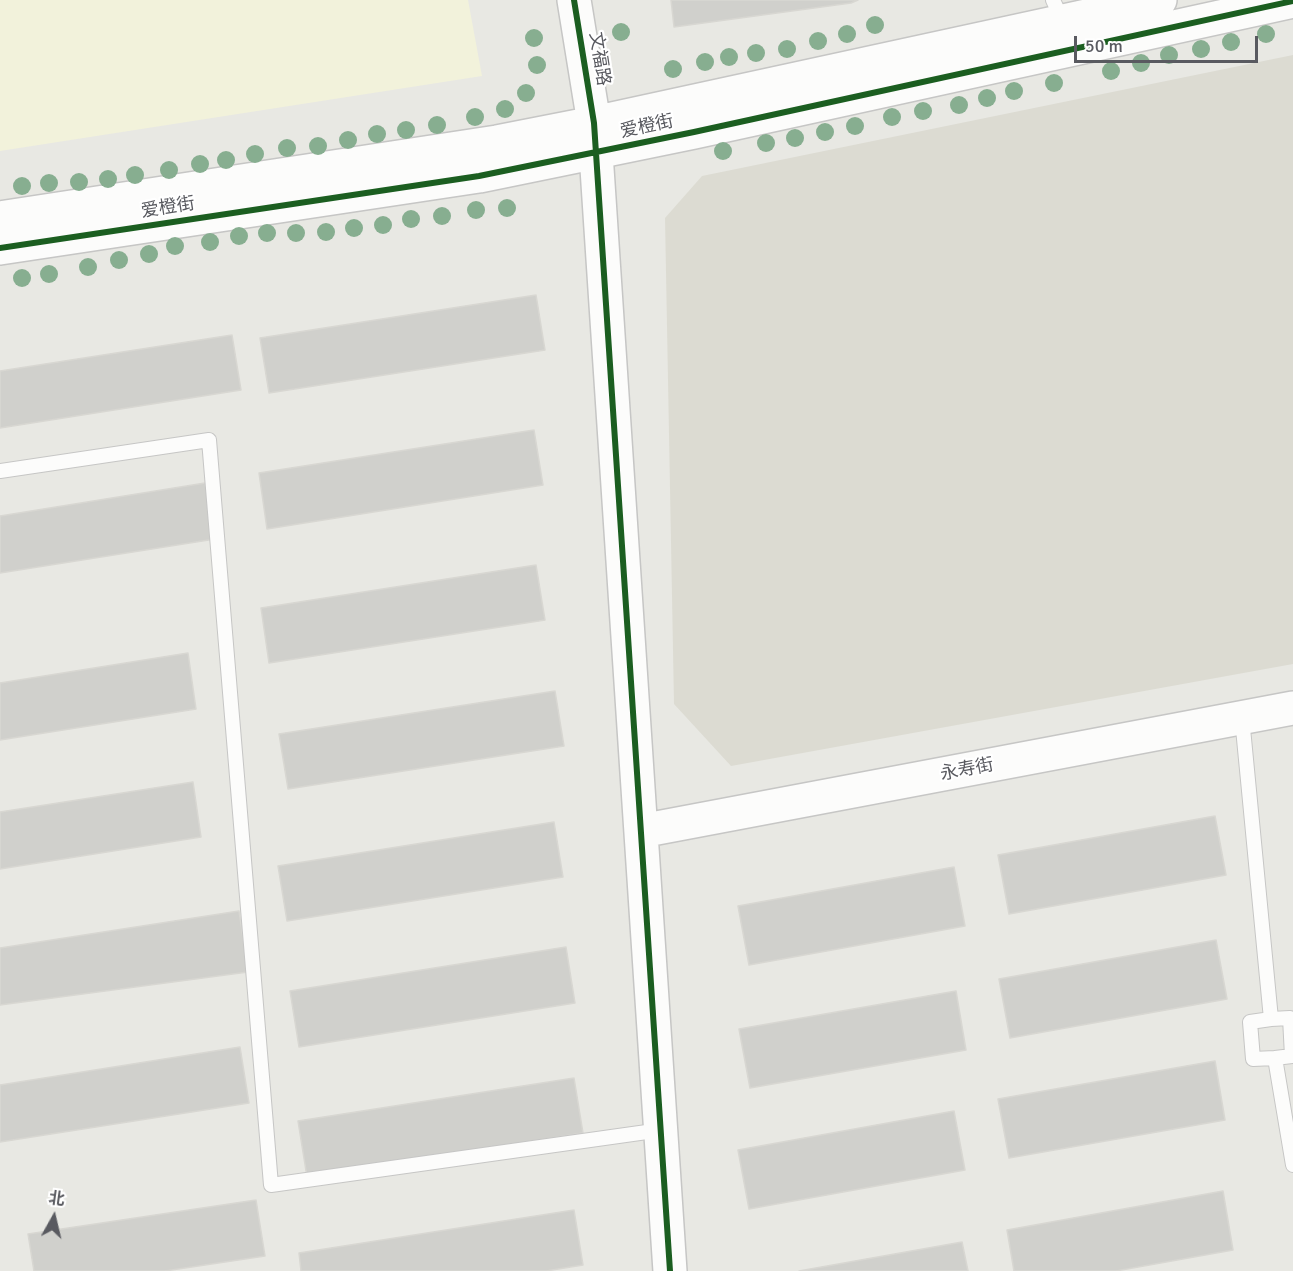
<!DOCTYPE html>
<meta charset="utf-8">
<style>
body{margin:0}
#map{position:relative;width:1293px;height:1271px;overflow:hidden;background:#e8e8e3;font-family:Signika,"Noto Sans SC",sans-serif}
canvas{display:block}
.north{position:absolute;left:24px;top:1187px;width:60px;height:60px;-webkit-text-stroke:4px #fff;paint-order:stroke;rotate:8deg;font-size:16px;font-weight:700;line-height:24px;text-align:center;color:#595a60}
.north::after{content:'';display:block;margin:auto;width:21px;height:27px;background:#595a60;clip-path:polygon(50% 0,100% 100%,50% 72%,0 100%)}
.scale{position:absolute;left:1074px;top:36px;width:184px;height:27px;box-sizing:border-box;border:3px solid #595a60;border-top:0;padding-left:8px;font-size:18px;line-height:21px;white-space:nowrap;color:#595a60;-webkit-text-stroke:4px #fff;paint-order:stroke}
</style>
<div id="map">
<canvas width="1293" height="1271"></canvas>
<div class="north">北</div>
<div class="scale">50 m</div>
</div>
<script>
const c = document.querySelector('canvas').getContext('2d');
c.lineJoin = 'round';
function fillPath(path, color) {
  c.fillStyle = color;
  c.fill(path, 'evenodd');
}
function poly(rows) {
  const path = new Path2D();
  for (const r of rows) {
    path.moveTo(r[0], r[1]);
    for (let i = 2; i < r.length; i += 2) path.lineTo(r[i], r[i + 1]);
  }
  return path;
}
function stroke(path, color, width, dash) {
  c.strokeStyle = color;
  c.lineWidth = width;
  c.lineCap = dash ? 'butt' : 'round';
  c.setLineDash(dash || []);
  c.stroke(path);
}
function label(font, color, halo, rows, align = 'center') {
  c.font = font + ' Signika,"Noto Sans SC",sans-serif';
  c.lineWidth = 4.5;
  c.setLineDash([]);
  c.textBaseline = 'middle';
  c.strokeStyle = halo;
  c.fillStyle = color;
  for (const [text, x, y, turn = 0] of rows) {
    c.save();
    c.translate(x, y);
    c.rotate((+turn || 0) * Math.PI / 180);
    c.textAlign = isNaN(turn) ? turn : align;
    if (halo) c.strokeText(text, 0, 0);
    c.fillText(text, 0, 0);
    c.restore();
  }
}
fillPath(poly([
 [0,0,468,0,482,76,0,151]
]), '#f2f2db');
fillPath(poly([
 [1293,55,1293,664,731,766,674,704,665,218,702,176]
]), '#dcdbd2');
const building = poly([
 [671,0,858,0,851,3,674,27,671,0],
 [536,295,545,350,269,393,260,338,536,295],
 [232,335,241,390,0,428,0,371,232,335],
 [534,430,543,485,267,529,259,473,534,430],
 [205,483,215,539,0,573,0,516,205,483],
 [536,565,545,620,269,663,261,608,536,565],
 [188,653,196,709,0,740,0,683,188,653],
 [555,691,564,746,288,789,279,734,555,691],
 [193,782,201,837,0,869,0,812,193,782],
 [1215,816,1226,875,1009,914,998,855,1215,816],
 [554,822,563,877,287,921,278,866,554,822],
 [954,867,965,926,749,965,738,906,954,867],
 [239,911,248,972,0,1005,0,948,239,911],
 [1216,940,1227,999,1010,1038,999,979,1216,940],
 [566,947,575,1003,299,1047,290,991,566,947],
 [956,991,966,1050,750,1088,739,1029,956,991],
 [240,1047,249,1103,0,1142,0,1085,240,1047],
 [1215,1061,1225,1120,1009,1158,998,1099,1215,1061],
 [574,1078,583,1133,307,1177,298,1121,574,1078],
 [954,1111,965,1170,749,1209,738,1150,954,1111],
 [1223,1191,1233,1250,1116,1271,1014,1271,1007,1230,1223,1191],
 [256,1200,265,1256,165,1271,34,1271,28,1234,256,1200],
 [574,1210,583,1265,546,1271,301,1271,299,1253,574,1210],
 [962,1242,968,1271,799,1271,962,1242]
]);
fillPath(building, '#d0d0cc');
stroke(building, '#d8d7d2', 1.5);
const service = poly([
 [1053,0,1063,22],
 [0,471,209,440,271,1185,661,1130],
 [1242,718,1271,1019,1290,1018,1292,1056,1275,1058,1293,1165],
 [1271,1019,1250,1022,1253,1059,1275,1058]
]);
const tertiary = poly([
 [574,0,594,123,670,1271],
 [0,218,497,142,594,123,1160,0],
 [0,248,479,176,694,132,1293,1],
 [641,831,1293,708]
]);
stroke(service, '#c6c6c5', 16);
stroke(tertiary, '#c6c6c5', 36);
stroke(service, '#fcfcfb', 14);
stroke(tertiary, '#fcfcfb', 33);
stroke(poly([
 [574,0,594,123,670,1271],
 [0,248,479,176,694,132,1293,1]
]), '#1b5e20', 6);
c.fillStyle = '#87ae90';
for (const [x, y] of [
 [875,25],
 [621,32],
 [847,34],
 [1266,34],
 [534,38],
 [818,41],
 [1231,42],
 [787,49],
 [1201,49],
 [756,53],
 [1169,55],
 [729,57],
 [705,62],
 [1141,63],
 [537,65],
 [673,69],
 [1111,71],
 [1054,83],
 [1014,91],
 [526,93],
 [987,98],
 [959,105],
 [505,109],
 [923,111],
 [475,117],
 [892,117],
 [437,125],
 [855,126],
 [406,130],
 [825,132],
 [377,134],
 [795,138],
 [348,140],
 [766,143],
 [318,146],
 [287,148],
 [723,151],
 [255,154],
 [226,160],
 [200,164],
 [169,170],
 [135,175],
 [108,179],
 [79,182],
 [49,183],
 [22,186],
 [507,208],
 [476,210],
 [442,216],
 [411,219],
 [383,225],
 [354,228],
 [326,232],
 [267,233],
 [296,233],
 [239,236],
 [210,242],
 [175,246],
 [149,254],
 [119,260],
 [88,267],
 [49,274],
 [22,278]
]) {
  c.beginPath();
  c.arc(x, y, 9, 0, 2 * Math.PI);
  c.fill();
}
label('18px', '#595a60', '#fff', [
 ["文福路",599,59,81],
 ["爱橙街",647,127,-12],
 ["爱橙街",168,208,-9],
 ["永寿街",967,770,-11]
]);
</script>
